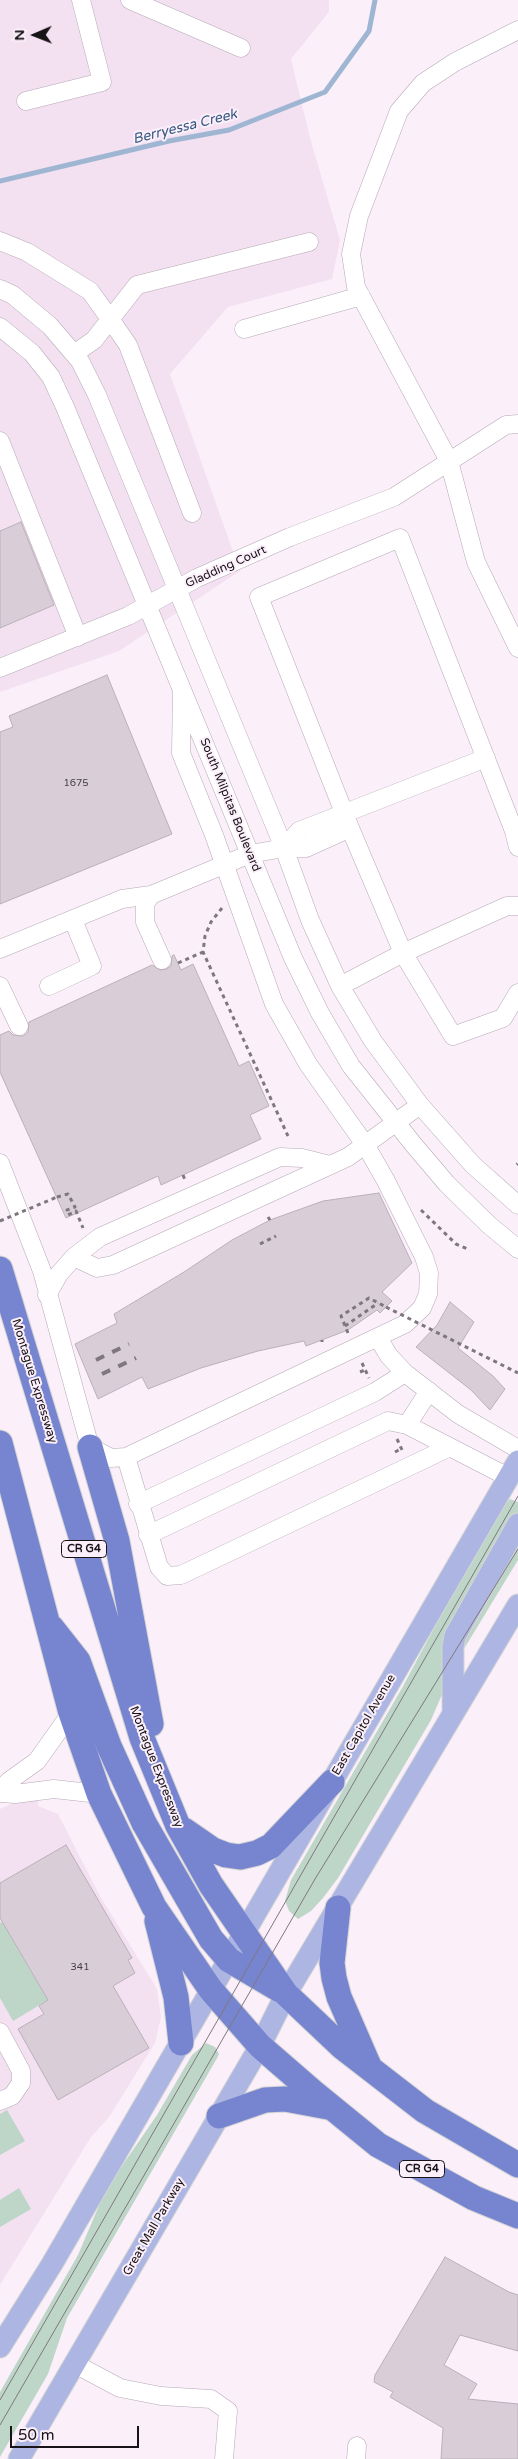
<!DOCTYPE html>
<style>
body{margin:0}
#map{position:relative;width:518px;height:2459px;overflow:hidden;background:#fbeffa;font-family:"Varela Round",sans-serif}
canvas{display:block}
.north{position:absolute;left:10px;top:10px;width:50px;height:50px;-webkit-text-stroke:4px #fbeffa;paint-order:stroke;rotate:269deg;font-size:14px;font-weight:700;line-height:20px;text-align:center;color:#171317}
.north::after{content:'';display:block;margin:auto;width:18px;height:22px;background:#171317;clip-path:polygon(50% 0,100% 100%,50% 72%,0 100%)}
.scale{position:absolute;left:10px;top:2426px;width:129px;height:22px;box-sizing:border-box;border:2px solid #171317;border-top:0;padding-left:6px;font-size:15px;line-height:18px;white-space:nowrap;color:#171317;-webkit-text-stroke:4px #fbeffa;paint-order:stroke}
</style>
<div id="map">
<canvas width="518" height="2459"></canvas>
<div class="north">N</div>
<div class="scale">50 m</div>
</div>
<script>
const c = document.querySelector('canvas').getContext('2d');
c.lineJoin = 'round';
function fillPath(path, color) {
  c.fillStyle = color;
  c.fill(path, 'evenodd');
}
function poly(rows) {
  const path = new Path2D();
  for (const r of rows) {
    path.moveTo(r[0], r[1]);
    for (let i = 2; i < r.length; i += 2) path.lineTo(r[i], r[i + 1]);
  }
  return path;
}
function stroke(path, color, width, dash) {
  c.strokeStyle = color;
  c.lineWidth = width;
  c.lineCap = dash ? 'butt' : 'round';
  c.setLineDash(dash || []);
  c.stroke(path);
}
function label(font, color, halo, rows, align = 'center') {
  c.font = font + ' "Varela Round",sans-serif';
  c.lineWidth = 4;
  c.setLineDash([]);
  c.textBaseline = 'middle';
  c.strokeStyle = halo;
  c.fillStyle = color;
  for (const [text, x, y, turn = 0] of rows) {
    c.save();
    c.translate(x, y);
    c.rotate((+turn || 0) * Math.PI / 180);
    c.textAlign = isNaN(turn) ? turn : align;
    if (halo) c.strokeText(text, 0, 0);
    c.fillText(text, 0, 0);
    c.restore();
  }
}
fillPath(poly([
 [0,0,329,0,329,12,291,59,310,138,340,240,332,279,228,307,170,374,240,571,119,651,0,692],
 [38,1799,38,1806,58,1814,100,1896,157,1989,161,2017,155,2043,109,2117,91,2137,0,2285,0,1809,20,1800]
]), '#f3e1f2');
fillPath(poly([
 [510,1499,518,1502,518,1560,456,1662,431,1720,338,1878,323,1898,311,1911,298,1919,289,1911,285,1901,291,1880,402,1688,494,1516],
 [2,1922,48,2000,13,2021,0,1998,0,1923],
 [206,2043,215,2047,219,2054,216,2060,67,2318,48,2374,0,2457,0,2392,78,2255,106,2189,157,2115,192,2055],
 [7,2110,25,2141,0,2155,0,2114],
 [19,2188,31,2209,0,2227,0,2200]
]), '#bed6c8');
stroke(poly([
 [0,181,169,141,229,130,325,92,369,31,375,0]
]), '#9eb6d2', 5);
const building = poly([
 [21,522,54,605,0,628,0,531,21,522],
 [107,675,172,834,0,904,0,732,13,727,9,716,107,675],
 [174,955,181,970,193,964,239,1066,249,1061,269,1106,250,1115,261,1139,161,1185,158,1176,66,1218,0,1072,0,1035,9,1031,13,1035,23,1036,28,1032,29,1022,152,965,160,970,167,969,171,966,172,956,174,955],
 [379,1193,412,1263,382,1292,392,1301,380,1313,377,1310,348,1330,306,1346,304,1341,258,1351,201,1368,148,1389,142,1377,98,1399,75,1344,117,1323,114,1314,184,1272,232,1240,270,1220,323,1201,379,1193],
 [450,1302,474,1322,458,1348,493,1376,505,1389,490,1410,471,1390,416,1347,437,1325,450,1302],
 [66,1845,132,1958,128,1960,135,1973,113,1986,149,2048,58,2100,18,2029,44,2014,39,2006,48,2000,0,1918,0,1883,66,1845],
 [445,2257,509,2292,518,2295,518,2351,460,2335,444,2365,477,2384,468,2399,518,2404,518,2459,441,2459,443,2428,390,2397,393,2392,374,2382,375,2375,445,2257]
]);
fillPath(building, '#d9cdd8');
stroke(building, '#bbb0ba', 1);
const minor = poly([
 [130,0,241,48],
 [518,30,455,62,423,83,399,111,359,216,351,254,356,287,449,461,476,562,518,648],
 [26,101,102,82,81,0],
 [0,241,27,252,90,291,110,319,128,345,192,513],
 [0,289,13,295,50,326,80,361,97,395,284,848,310,920,340,986,373,1041,420,1105,473,1165,518,1205],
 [0,327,32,353,51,377,65,407,293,958,320,1013,351,1066,413,1144,447,1184,489,1225,518,1249],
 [244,329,361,296],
 [74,354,94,340,137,285,309,242],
 [0,441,78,637],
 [0,668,128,616,197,578,290,537,394,497,506,425,518,424],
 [518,847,514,831,400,538,259,597,350,828,403,953,453,1036,503,1018,518,993],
 [284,848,299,831,486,758],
 [0,949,122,899,151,895],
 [162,960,145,922,145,904,151,895,250,854,284,848,306,848,350,828],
 [0,986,19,1026],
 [49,986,92,966,73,920],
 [340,986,403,953,507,906,518,906],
 [0,1163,42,1271,90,1447,111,1458,126,1457,405,1324,422,1308,428,1294,429,1273,424,1257,386,1181,366,1146,308,1064,274,1004,214,835,181,753,182,690],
 [74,1257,97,1268,113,1265,348,1157,420,1105],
 [47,1295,59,1274,74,1257,100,1237,280,1157,302,1158,330,1165],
 [378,1338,389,1356,405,1373,458,1414,518,1449],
 [407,1425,429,1391],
 [126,1457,159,1567,167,1576,181,1575,450,1447],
 [138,1504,375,1392,405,1373],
 [148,1535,388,1421,407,1425,508,1477],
 [0,1791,9,1781,37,1761,71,1713],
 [0,1793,15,1794,54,1789,99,1794],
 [0,2032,21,2071,21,2083,12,2096,0,2101],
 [75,2364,120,2388,161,2396,211,2399,228,2411,224,2459],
 [356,2459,357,2446]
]);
const major = poly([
 [453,1713,453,1647,455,1636,518,1524],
 [0,2347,52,2264,518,1461],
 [19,2459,260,2046,286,1994,518,1605]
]);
const highway = poly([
 [0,1269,142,1738,178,1826,211,1885,286,1994,341,2046,425,2111,518,2165],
 [0,1443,71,1713,99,1794,154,1907,211,1990,260,2046,313,2092,378,2145,474,2198,518,2216],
 [90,1447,117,1541,151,1724],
 [52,1628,78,1661,109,1746,144,1823,211,1939,229,1960,280,1990],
 [184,1830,213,1850,226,1855,240,1857,257,1853,271,1846,332,1782],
 [338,1908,332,1963,334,1978,339,1997,369,2066],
 [157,1921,176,1997,181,2043],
 [219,2116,265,2100,285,2099,328,2107]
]);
stroke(minor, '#b5aab5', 19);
stroke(major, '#d5d5d5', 23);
stroke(highway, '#d5d5d5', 27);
stroke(poly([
 [222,908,211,922,205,936,203,952,288,1136],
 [178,963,203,952],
 [183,1175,185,1180],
 [57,1197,68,1194,75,1207,67,1210,68,1215,76,1211,83,1228],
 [421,1210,456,1244,470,1250],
 [268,1217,270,1220],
 [260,1244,276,1236],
 [345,1326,378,1303],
 [348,1333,341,1316,369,1298,386,1307],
 [322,1340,322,1342],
 [362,1363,369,1378],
 [360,1372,365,1370],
 [397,1439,403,1452],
 [395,1452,401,1449]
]), '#7e777e', 3, [4, 4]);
stroke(minor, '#fff', 18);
stroke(major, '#adb6e3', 21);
stroke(highway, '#7785d0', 25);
stroke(poly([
 [0,2400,518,1496],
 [0,2425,315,1879,518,1549]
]), '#7f777e', 1);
stroke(poly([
 [517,1165,518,1164],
 [96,1360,129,1344],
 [102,1374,136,1358]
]), '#7f777e', 4, [9, 9]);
stroke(poly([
 [0,1221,57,1197],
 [386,1307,518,1373]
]), '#7e777e', 3, [4, 4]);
label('10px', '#484247', null, [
 ["1675",76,783],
 ["341",80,1967]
]);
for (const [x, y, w] of [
 [84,1549,45],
 [422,2169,45]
]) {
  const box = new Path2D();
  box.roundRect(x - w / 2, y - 8.5, w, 17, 4);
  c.fillStyle = '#fbeffa';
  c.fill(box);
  stroke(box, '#171317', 1);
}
label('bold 11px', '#171317', null, [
 ["CR G4",84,1549],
 ["CR G4",422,2169]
]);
label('12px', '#171317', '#fbeffa', [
 ["Gladding Court",226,567,-24],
 ["South Milpitas Boulevard",230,805,68],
 ["Montague Expressway",34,1381,73],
 ["East Capitol Avenue",364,1725,-60],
 ["Montague Expressway",156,1767,69],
 ["Great Mall Parkway",154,2227,-60]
]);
label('italic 14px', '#365981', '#fbeffa', [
 ["Berryessa Creek",185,127,-14]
]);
</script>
